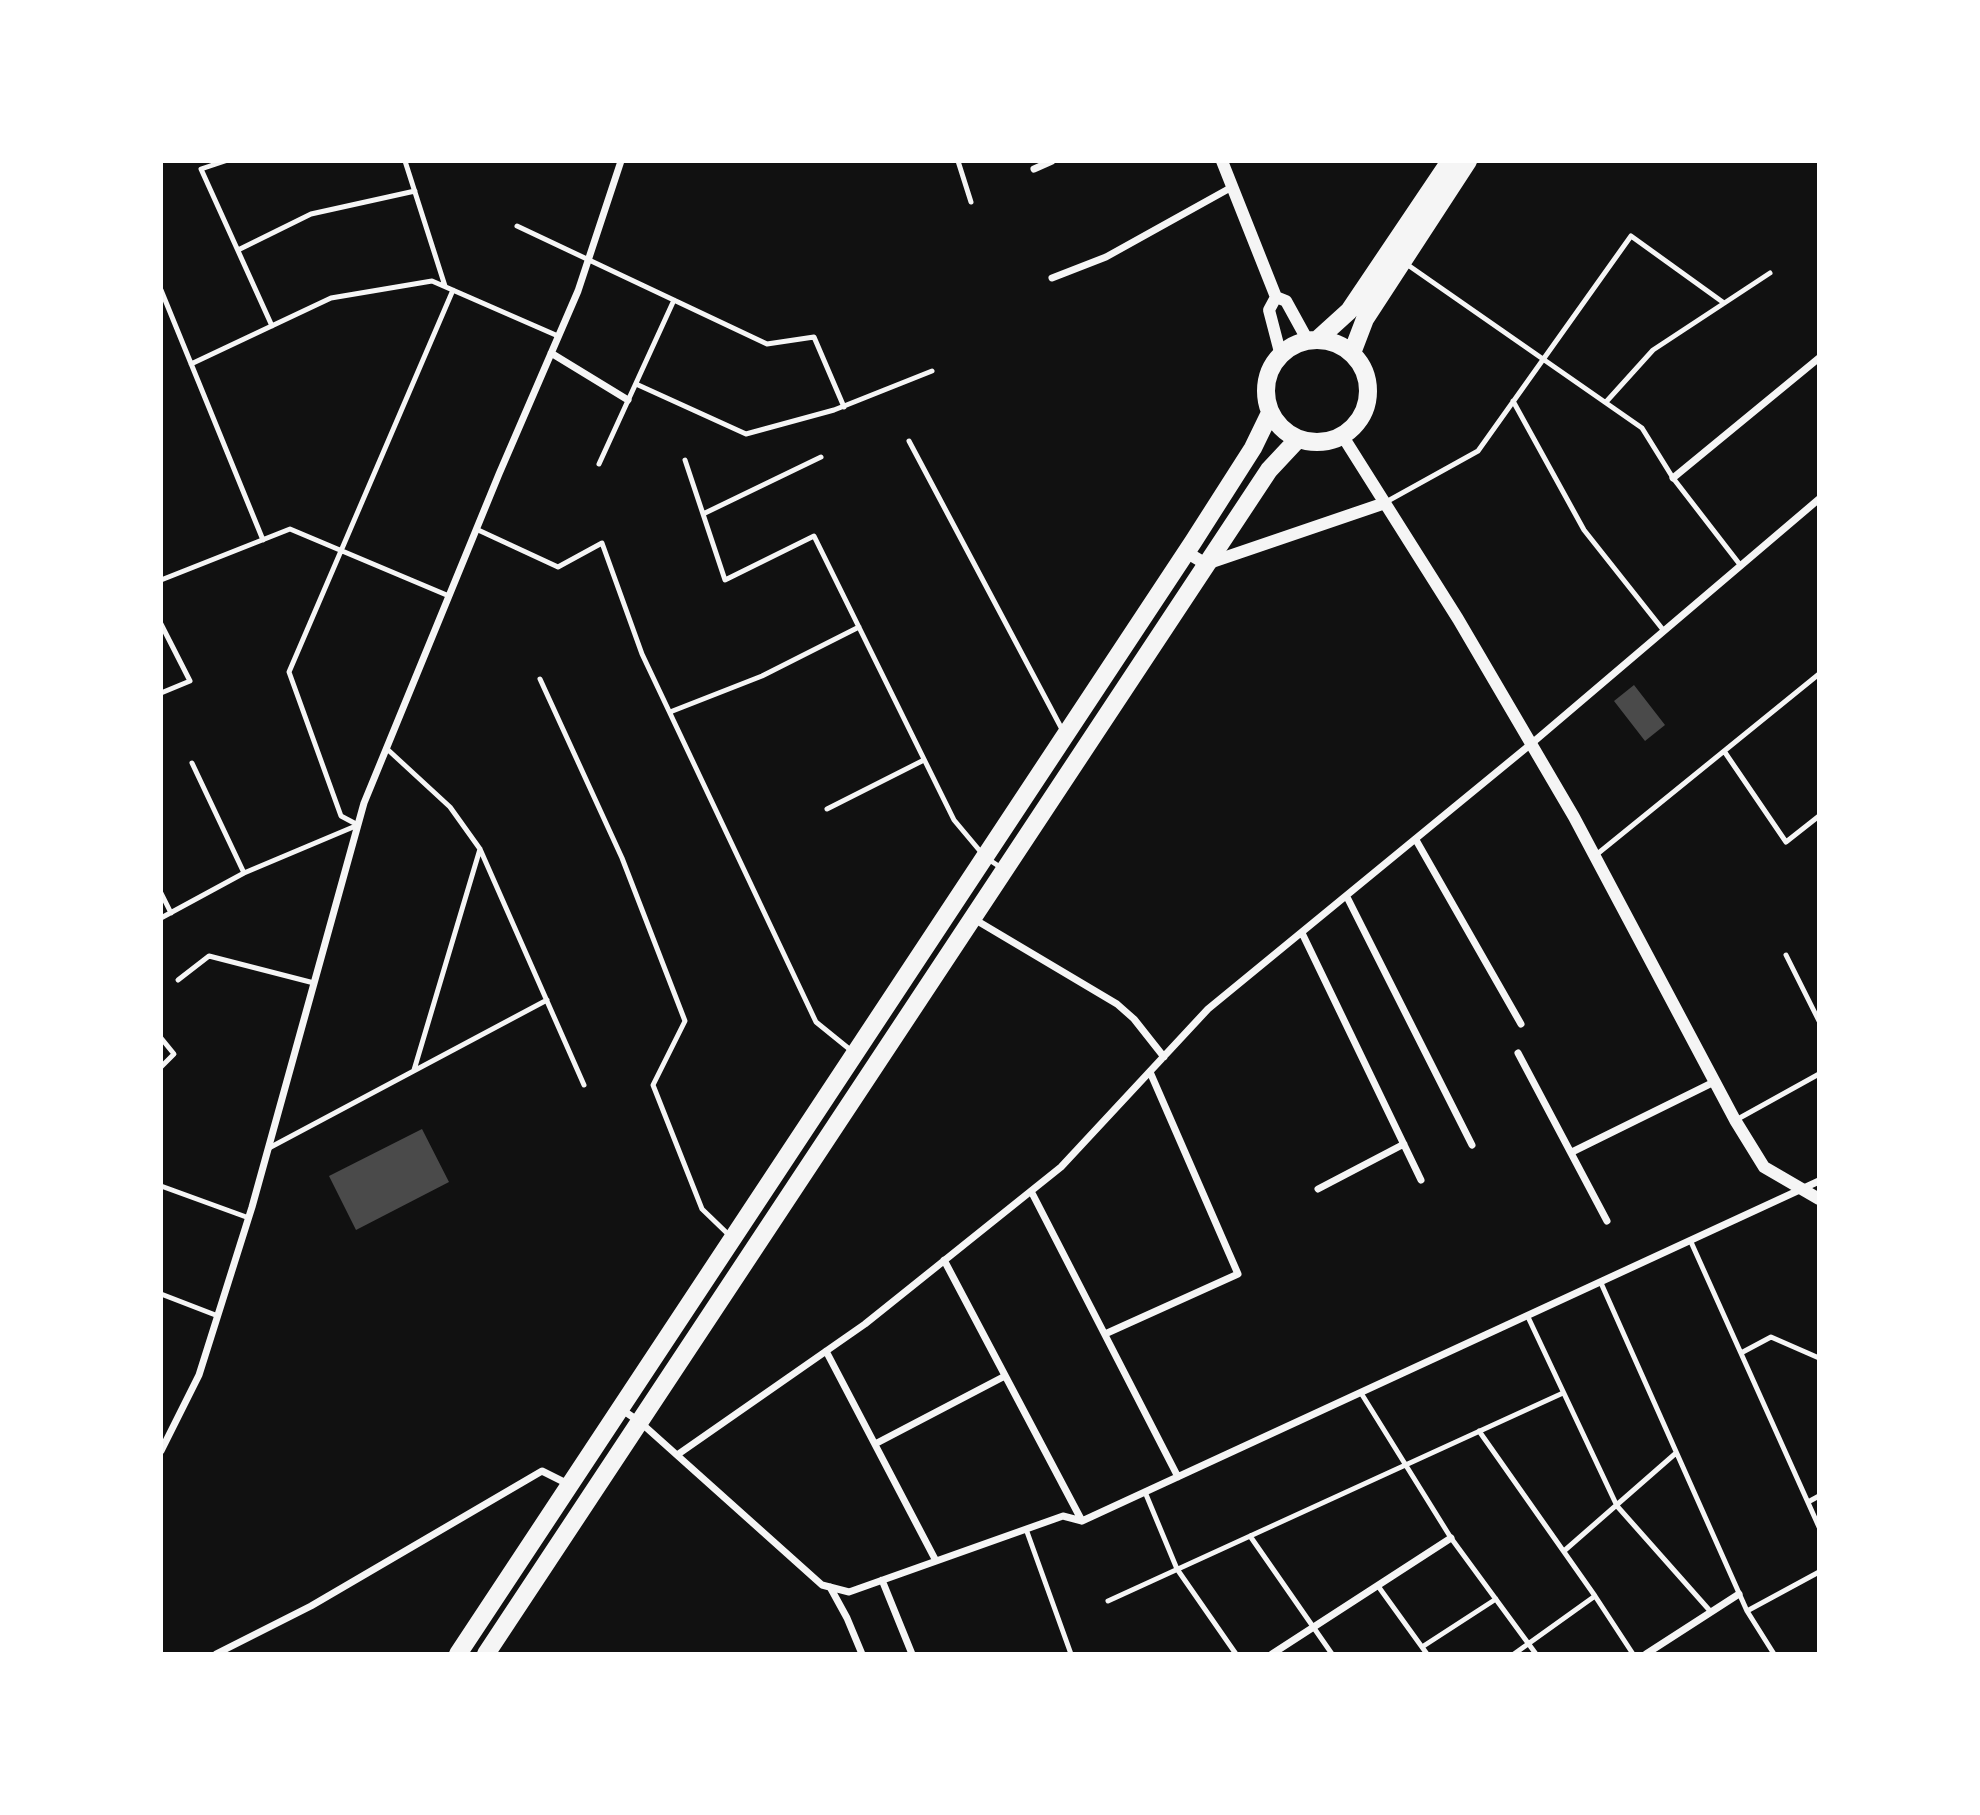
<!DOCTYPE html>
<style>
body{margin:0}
#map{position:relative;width:1980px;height:1815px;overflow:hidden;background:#111;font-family:Inter,sans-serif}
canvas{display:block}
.frame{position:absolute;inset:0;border:163px solid #fff;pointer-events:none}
</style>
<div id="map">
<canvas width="1980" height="1815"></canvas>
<div class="frame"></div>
</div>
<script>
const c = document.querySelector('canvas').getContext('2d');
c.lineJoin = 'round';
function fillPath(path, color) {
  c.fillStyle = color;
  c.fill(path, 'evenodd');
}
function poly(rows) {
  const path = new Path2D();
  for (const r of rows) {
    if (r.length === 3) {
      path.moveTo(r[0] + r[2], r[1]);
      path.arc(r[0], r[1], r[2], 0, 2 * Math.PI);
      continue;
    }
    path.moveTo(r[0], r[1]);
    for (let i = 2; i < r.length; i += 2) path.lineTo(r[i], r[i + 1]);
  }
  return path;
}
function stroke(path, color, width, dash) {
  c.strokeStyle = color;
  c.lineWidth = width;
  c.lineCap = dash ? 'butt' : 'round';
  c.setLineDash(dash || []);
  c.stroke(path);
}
fillPath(poly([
 [1634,685,1665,725,1645,741,1614,701],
 [422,1129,449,1182,356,1230,329,1176]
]), '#4a4a4a');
stroke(poly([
 [225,161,201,169,272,326],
 [405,161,445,286],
 [958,161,971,202],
 [517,226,767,344,814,337,844,407],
 [238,250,311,214,415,191],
 [1405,263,1642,428,1673,478,1741,566],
 [161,290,263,540],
 [191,364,331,298,432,281,558,336],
 [636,384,746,434,834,410,932,371],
 [1513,401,1584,530,1664,631],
 [1606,402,1653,350,1770,273],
 [909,441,1064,733],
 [685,460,725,580,814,536,954,820,985,857,1003,869],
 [599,464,674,300],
 [1386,502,1478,451,1631,236,1724,303],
 [703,514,821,457],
 [476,529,558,567,602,543,642,654,816,1022,853,1052],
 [161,580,290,529,449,596],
 [161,624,190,681,161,693],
 [540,679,622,858,685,1021,653,1085,702,1209,731,1237],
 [670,712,762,676,859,627],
 [386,748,450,807,480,849,584,1085],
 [1724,751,1786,842,1819,816],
 [192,763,244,873],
 [827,809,924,760],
 [358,825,341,816,289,672,453,290],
 [1596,855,1819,674],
 [161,893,171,913],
 [161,918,244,873,358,825],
 [1786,955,1819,1021],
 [178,980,209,956,314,983],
 [161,1038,174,1054,161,1067],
 [414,1070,480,849],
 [1736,1120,1819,1074],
 [269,1148,547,1000],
 [161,1186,249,1218],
 [1691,1242,1819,1527],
 [1601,1283,1747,1611,1774,1654],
 [161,1294,218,1316],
 [1528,1317,1617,1506,1711,1612],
 [1741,1353,1771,1337,1819,1358],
 [1361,1393,1451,1538,1536,1654],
 [1479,1431,1595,1596,1514,1654],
 [1145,1492,1177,1569,1236,1654],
 [1808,1502,1819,1496],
 [1026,1529,1071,1654],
 [1250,1536,1332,1654],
 [1564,1551,1676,1453],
 [1378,1586,1427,1654],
 [1595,1596,1633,1654],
 [1108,1601,1563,1393],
 [1747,1611,1819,1572],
 [1422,1647,1496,1599]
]), '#f5f5f5', 5);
stroke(poly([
 [1034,169,1052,161],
 [1052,278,1106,257,1232,187],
 [551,353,628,400],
 [1673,478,1819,358],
 [1416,840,1521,1024],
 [1347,897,1472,1145],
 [974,919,1117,1004,1134,1019,1164,1057],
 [1302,933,1421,1180],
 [1518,1053,1607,1221],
 [1572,1152,1714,1082],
 [1318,1189,1404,1144],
 [1031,1191,1178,1477],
 [944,1260,1082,1521],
 [1105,1334,1238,1274,1150,1072],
 [826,1351,936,1561],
 [621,1409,640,1422,822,1585,849,1592,1063,1516,1082,1521,1819,1181],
 [875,1444,1005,1376],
 [161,1451,199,1375,252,1207,364,803,499,474,578,291,621,161],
 [677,1455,865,1324,1061,1167,1208,1009,1531,744,1819,499],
 [882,1580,912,1654],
 [830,1587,847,1618,862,1654],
 [216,1654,311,1606,542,1471,570,1485],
 [1272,1654,1451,1538],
 [1646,1654,1739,1594]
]), '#f5f5f5', 7);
stroke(poly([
 [1222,161,1276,297,1286,301,1308,341],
 [1276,297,1269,310,1281,356],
 [1342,435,1458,619,1574,817,1735,1120,1764,1167,1819,1199],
 [1186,552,1206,564,1385,503]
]), '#f5f5f5', 12);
stroke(poly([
 [1317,340,1349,311,1450,161],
 [1317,391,51],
 [1352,353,1365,319,1468,161],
 [458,1654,1193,542,1253,448,1270,413],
 [486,1654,1269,470,1298,439]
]), '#f5f5f5', 18);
</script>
